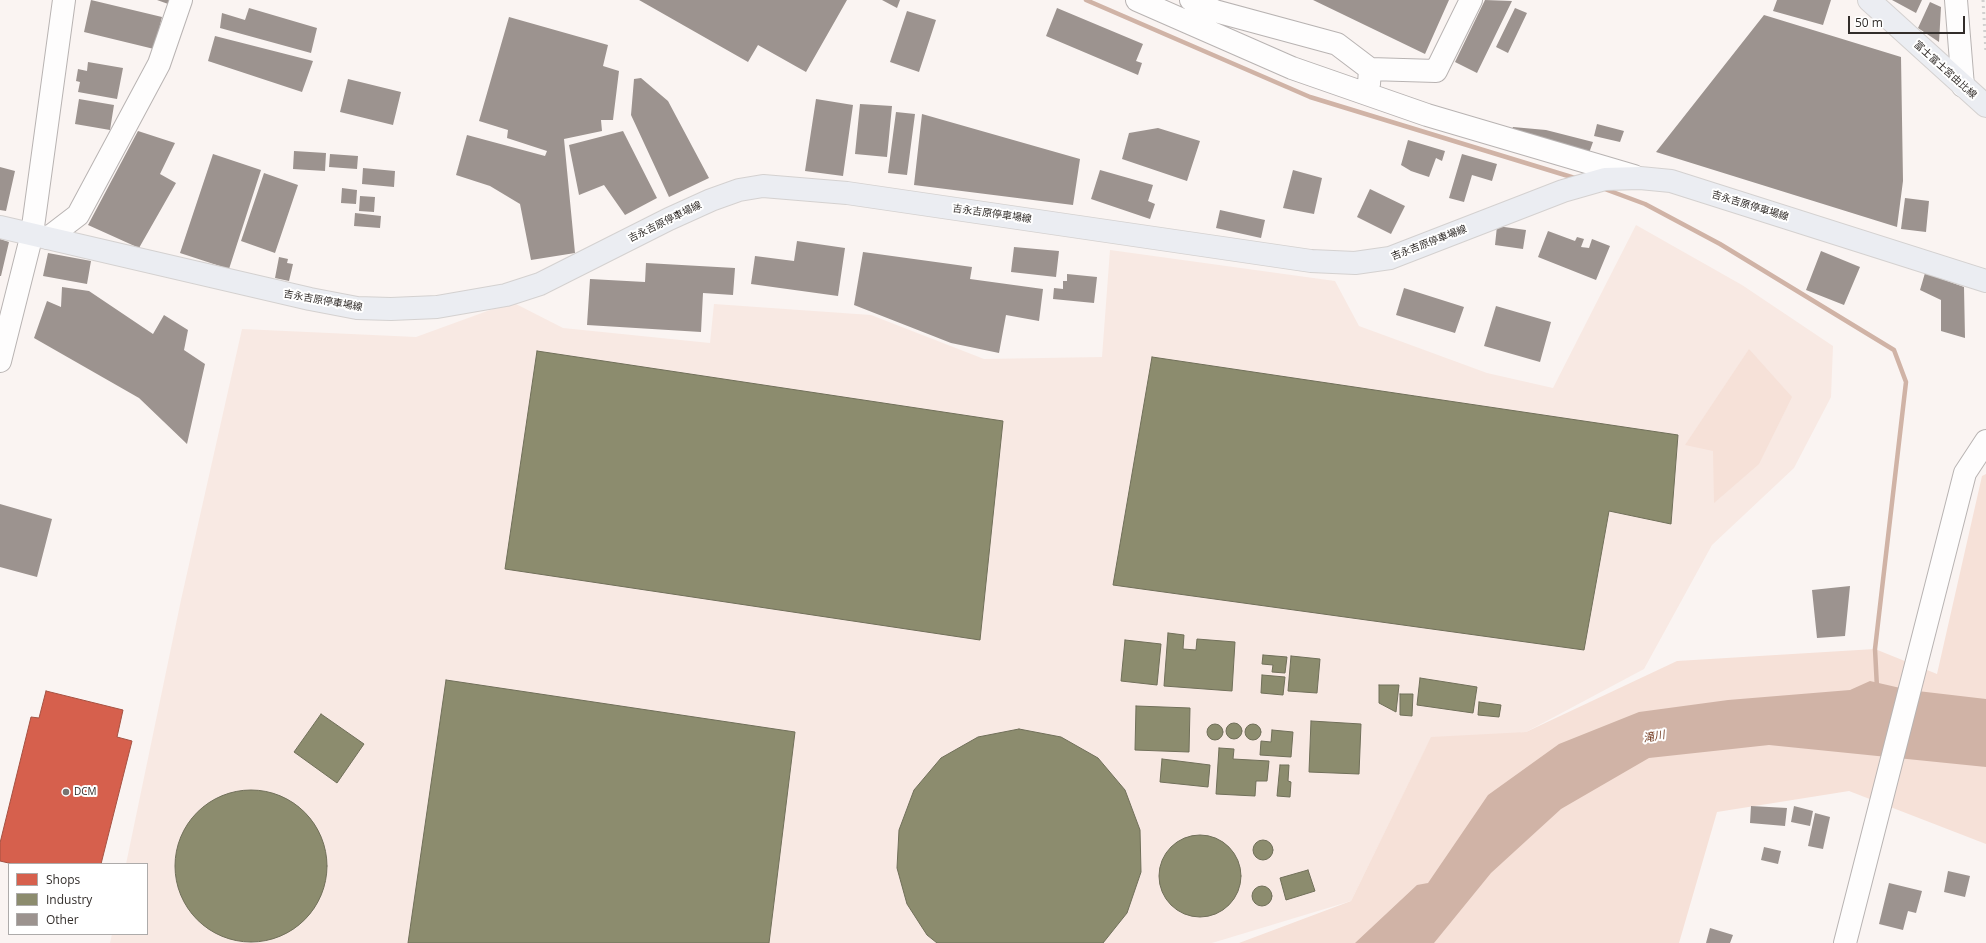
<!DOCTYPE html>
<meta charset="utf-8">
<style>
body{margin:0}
#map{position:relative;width:1986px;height:943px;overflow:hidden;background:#faf4f2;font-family:"Open Sans",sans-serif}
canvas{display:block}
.legend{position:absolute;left:8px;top:863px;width:140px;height:72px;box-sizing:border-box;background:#fff;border:1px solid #adabaa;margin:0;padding:5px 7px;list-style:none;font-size:12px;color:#322d2a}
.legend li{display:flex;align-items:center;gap:8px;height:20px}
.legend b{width:20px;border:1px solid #adabaa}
.scale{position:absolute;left:1848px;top:16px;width:117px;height:18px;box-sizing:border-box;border:2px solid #322d2a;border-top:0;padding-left:5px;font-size:12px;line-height:14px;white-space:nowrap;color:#322d2a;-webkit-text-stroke:3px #fff;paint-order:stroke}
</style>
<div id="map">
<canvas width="1986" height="943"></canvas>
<ul class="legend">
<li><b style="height:11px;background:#d6604d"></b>Shops</li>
<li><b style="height:11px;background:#8c8c6e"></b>Industry</li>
<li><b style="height:11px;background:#9c938f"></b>Other</li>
</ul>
<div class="scale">50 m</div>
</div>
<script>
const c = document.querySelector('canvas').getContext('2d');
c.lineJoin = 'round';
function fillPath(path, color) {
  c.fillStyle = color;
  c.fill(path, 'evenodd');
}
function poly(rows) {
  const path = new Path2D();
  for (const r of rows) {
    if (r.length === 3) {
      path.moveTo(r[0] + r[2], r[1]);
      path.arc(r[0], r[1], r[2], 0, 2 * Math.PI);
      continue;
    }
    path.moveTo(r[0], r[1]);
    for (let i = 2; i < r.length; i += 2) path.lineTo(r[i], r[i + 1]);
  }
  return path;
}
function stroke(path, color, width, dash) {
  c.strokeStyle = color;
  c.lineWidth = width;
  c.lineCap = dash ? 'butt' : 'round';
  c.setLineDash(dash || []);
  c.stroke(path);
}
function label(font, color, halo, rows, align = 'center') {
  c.font = font + ' "Open Sans","Noto Sans JP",sans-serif';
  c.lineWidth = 4;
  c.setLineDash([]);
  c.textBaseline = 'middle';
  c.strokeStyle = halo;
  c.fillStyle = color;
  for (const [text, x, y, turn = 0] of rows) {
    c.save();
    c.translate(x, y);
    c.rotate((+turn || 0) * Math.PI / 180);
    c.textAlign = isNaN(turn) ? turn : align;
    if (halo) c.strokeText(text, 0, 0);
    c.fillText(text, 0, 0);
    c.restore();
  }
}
fillPath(poly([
 [1636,225,1742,285,1833,346,1831,397,1794,468,1712,545,1644,669,1526,732,1426,748,1351,901,1212,943,110,943,112,934,147,934,147,864,126,864,181,600,242,329,416,337,512,302,563,328,710,343,714,304,871,315,984,359,1102,357,1110,250,1335,281,1359,326,1487,373,1553,388]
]), '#f8e9e3');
fillPath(poly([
 [1749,349,1792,397,1759,464,1714,503,1713,451,1685,445],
 [1986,474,1986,844,1849,791,1717,812,1679,943,1239,943,1351,901,1431,737,1526,732,1677,661,1875,649,1937,674,1982,476]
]), '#f6e1d8');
fillPath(poly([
 [1870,681,1909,690,1986,699,1986,767,1769,745,1649,758,1561,809,1491,873,1434,943,1355,943,1417,885,1428,883,1488,795,1559,744,1639,712,1728,700,1850,690]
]), '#d0b3a6');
const shops = poly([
 [46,691,123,710,117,737,132,741,101,864,13,864,0,861,0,843,31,717,39,718,46,691]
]);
fillPath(shops, '#d6604d');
stroke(shops, '#a55142', 1);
const industry = poly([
 [537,351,1003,421,980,640,505,569,537,351],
 [1152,357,1678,435,1671,524,1609,511,1584,650,1113,585,1152,357],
 [1168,633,1184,635,1183,649,1196,650,1197,639,1235,642,1232,691,1164,686,1168,633],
 [1125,640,1161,644,1157,685,1121,681,1125,640],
 [1263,655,1287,657,1285,673,1272,672,1273,665,1262,664,1263,655],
 [1291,656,1320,659,1317,693,1288,691,1291,656],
 [1262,675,1285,677,1283,695,1261,693,1262,675],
 [1420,678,1477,687,1473,713,1417,705,1420,678],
 [446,680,795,732,769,943,408,943,446,680],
 [1379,685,1399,685,1396,712,1379,703,1379,685],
 [1400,694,1413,694,1412,716,1400,715,1400,694],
 [1479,702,1501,705,1499,717,1478,715,1479,702],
 [1136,706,1190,708,1189,752,1135,750,1136,706],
 [321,714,364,744,337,783,294,752,321,714],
 [1311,721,1361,724,1359,774,1309,772,1311,721],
 [1234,731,8],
 [1215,732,8],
 [1253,732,8],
 [1019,729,1061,737,1098,758,1125,790,1140,830,1141,872,1127,913,1103,943,937,943,927,935,907,904,897,868,899,830,914,790,941,758,978,737,1019,729],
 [1272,730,1293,732,1291,757,1260,755,1261,741,1271,742,1272,730],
 [1219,748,1234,749,1233,759,1269,761,1267,781,1256,781,1255,796,1216,794,1219,748],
 [1162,759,1210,765,1208,787,1160,782,1162,759],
 [1280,765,1289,765,1288,781,1291,782,1290,797,1277,796,1280,765],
 [251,866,76],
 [1200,876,41],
 [1263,850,10],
 [1308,870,1315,891,1286,900,1280,878,1308,870],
 [1262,896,10]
]);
fillPath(industry, '#8c8c6e');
stroke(industry, '#71705a', 1);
stroke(poly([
 [1086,0,1310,97,1578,179],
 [1602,188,1645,204,1720,244,1894,350,1906,382,1875,649,1877,688]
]), '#d0b3a6', 4.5);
fillPath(poly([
 [91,0,162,17,154,49,84,32],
 [157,0,172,0,171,5],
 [639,0,847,0,806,72,758,45,748,62],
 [882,0,900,0,897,8],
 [1313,0,1449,0,1425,54],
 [1485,0,1512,1,1477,73,1455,62],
 [1777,0,1831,0,1823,25,1773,11],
 [1892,0,1922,0,1916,13],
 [1930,2,1941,7,1939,42,1918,28],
 [249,8,317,28,311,53,220,28,222,13,245,20],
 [1057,8,1143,44,1136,61,1142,63,1138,75,1046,36],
 [1515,8,1527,13,1508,53,1496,47],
 [907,11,936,20,919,72,890,62],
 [1764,15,1901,57,1903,181,1897,227,1656,152],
 [509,17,608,45,603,66,619,71,613,120,601,120,602,131,564,139,575,253,531,260,520,204,490,186,456,175,467,135,545,156,547,151,507,138,508,130,479,121],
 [215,36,313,61,302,92,208,61],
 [88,62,123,68,117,99,78,92,80,82,76,81,78,69,87,71],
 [641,78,668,101,709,178,669,197,631,115,634,79],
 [348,79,401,92,393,125,340,112],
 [79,99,114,105,110,130,75,124],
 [816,99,853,105,843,176,805,171],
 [860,104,892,106,887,157,855,154],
 [896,112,915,114,907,175,888,173],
 [922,114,1080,159,1073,205,914,185],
 [1597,124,1624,131,1620,142,1594,136],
 [1513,127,1546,130,1593,142,1589,153,1509,136],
 [1158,128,1200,141,1187,181,1122,159,1129,133],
 [138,131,175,143,160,174,176,183,139,248,88,225],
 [623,131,657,198,625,215,604,185,579,195,569,145],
 [1408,140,1445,151,1442,161,1436,158,1429,177,1411,171,1401,165],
 [294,151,326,153,325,171,293,169],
 [213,154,261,170,229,269,180,253],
 [330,154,358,156,357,169,329,167],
 [1462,154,1497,164,1492,181,1472,175,1464,202,1449,198],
 [0,167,15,171,6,211,0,210],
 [363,168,395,171,394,187,362,184],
 [1100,170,1153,185,1148,201,1155,204,1150,219,1091,199],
 [1293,170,1322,178,1314,214,1283,208],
 [264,173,298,185,275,253,241,241],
 [342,188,357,190,356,204,341,203],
 [1370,189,1405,206,1391,234,1357,217],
 [360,196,375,197,374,212,359,211],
 [1905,198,1929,201,1926,232,1901,229],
 [1220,210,1265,220,1261,238,1216,228],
 [355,213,381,216,380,228,354,226],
 [1497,226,1526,230,1523,249,1495,245],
 [1548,231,1575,241,1577,237,1584,239,1581,247,1589,248,1592,239,1610,246,1596,280,1538,257],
 [0,239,9,242,1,276,0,276],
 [797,241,845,248,838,296,751,284,755,256,794,261],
 [1014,247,1059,251,1056,277,1011,272],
 [1821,251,1860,267,1844,305,1806,290],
 [863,252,972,267,970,279,1043,289,1039,321,1006,315,999,353,951,343,854,305],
 [48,253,91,261,87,284,43,276],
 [279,257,288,259,287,263,293,264,289,281,275,278],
 [646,263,735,268,733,295,703,293,701,332,587,325,590,279,645,282],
 [1925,273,1964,287,1965,338,1941,331,1941,300,1920,290],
 [1067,274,1097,277,1094,303,1053,299,1054,288,1063,289,1063,281,1067,281],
 [62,287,89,291,153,334,164,315,188,330,184,350,205,364,187,444,139,398,34,338,47,301,61,307],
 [1404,288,1464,307,1455,333,1396,315],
 [1496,306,1551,322,1540,362,1484,346],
 [0,504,52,519,37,577,0,567],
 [1850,586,1845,636,1817,638,1812,590],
 [1751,806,1787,808,1785,826,1750,823],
 [1794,806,1813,811,1810,826,1791,822],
 [1815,813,1830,817,1823,849,1808,846],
 [1764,847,1781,851,1778,864,1761,860],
 [1948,871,1970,876,1965,897,1944,892],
 [1889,883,1922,891,1916,913,1908,911,1903,930,1879,924],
 [1710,928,1733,935,1730,943,1706,943]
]), '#9c938f');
const minor = poly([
 [1137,0,1292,68,1427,115,1634,176],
 [1191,0,1215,11,1337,44,1370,69],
 [1956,0,1963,86],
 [1369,84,1370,69,1436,71,1471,0],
 [48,238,78,215,159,64,181,0],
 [0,361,32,234,64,0],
 [1845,943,1965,473,1986,441]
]);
const major = poly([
 [1869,0,1986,106],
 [0,227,310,299,357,308,391,309,437,307,506,295,540,284,669,219,711,200,739,190,763,186,847,193,1311,261,1355,263,1390,258,1563,191,1605,179,1640,178,1671,181,1986,281]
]);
stroke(minor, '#b8b3b2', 24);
stroke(major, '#d4d1d0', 24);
stroke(minor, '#fefdfd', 22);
stroke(major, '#ebedf2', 22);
stroke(poly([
 [1983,0,1986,53]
]), '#d2d0cf', 3, [2, 4]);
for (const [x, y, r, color] of [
 [66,792,4,"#787370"]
]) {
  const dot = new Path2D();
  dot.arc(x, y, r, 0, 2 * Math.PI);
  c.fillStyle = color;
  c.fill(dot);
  stroke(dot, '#fff', 1.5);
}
label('10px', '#322d2a', '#fff', [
 ["富士富士宮由比線",1945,70,42],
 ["吉永吉原停車場線",1750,206,17],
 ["吉永吉原停車場線",992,214,8],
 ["吉永吉原停車場線",665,222,-26],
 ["吉永吉原停車場線",1429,243,-21],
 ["吉永吉原停車場線",323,301,10]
]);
label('10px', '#322d2a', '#fff', [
 ["DCM",74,792]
], 'left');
label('italic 11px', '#79432a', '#fff', [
 ["滝川",1654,737,-10]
]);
</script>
